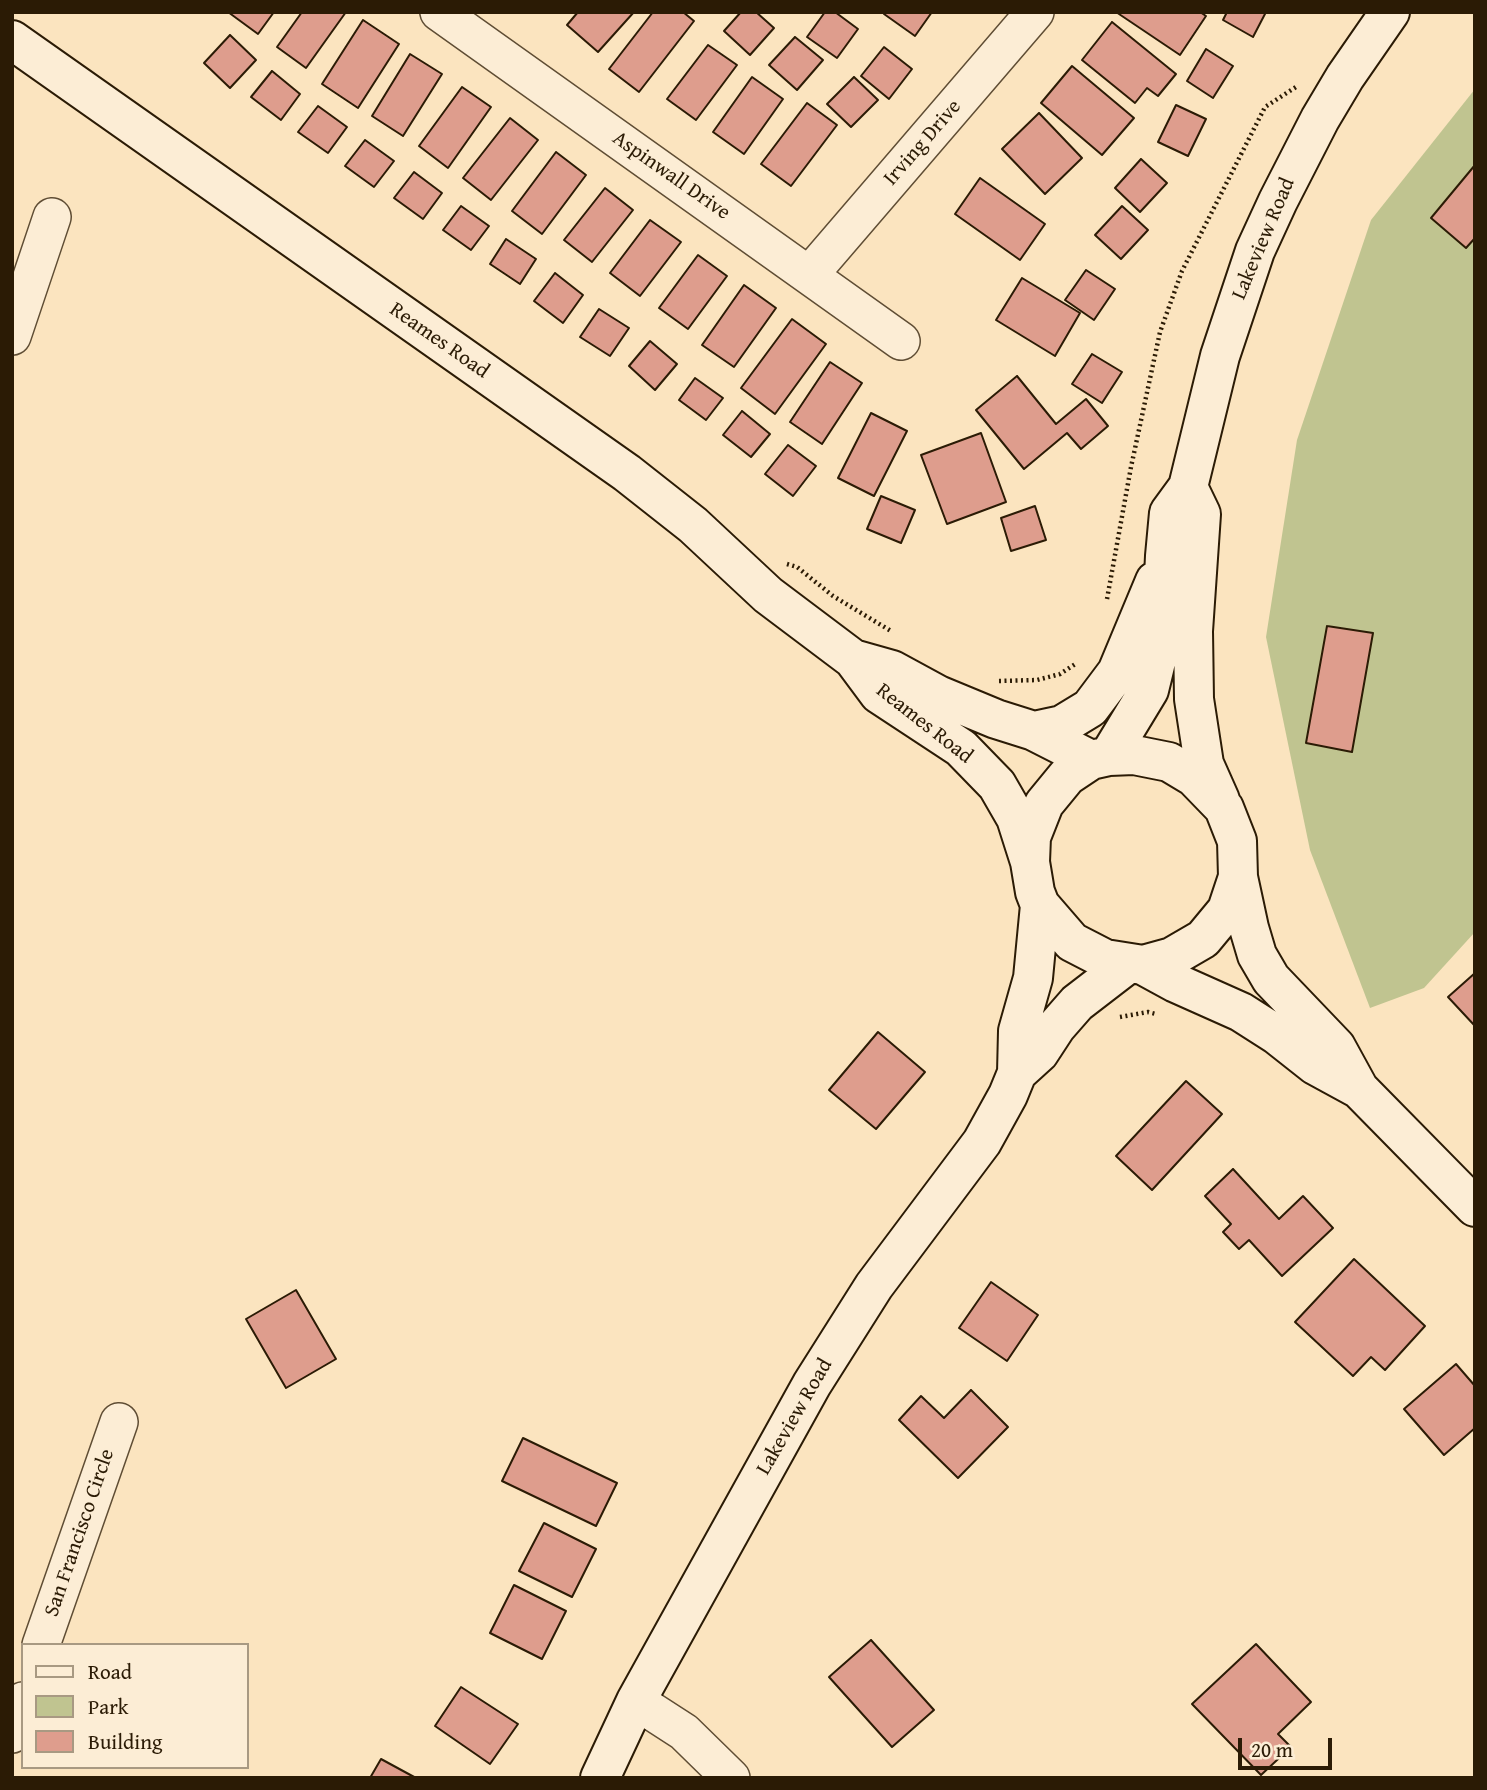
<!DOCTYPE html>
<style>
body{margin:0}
#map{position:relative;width:1487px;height:1790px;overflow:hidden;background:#fbe4bf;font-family:"Gentium Book Plus",serif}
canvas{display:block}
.frame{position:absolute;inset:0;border:14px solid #2b1b05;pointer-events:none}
.legend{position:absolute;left:21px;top:1643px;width:228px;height:126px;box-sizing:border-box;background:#fcedd5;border:2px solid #a89982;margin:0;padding:9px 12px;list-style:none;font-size:21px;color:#2b1b05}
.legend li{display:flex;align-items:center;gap:14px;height:35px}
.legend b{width:35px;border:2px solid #a89982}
.scale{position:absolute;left:1238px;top:1738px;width:94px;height:32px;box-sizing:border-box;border:4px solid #2b1b05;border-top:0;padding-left:9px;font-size:21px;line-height:24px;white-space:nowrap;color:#2b1b05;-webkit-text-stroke:5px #fcedd5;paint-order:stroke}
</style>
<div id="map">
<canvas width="1487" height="1790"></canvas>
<div class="frame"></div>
<ul class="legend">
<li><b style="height:9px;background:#fcedd5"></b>Road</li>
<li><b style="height:19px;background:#c0c490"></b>Park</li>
<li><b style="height:19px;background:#de9d8d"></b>Building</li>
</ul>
<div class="scale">20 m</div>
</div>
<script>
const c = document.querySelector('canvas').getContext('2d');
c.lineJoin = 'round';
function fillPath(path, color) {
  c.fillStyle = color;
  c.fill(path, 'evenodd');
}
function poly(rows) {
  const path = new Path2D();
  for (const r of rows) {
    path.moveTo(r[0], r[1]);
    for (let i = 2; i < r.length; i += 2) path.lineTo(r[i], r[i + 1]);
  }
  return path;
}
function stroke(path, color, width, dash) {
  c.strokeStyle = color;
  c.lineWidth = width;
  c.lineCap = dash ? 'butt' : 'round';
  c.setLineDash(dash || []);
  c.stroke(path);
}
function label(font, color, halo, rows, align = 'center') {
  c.font = font + ' "Gentium Book Plus",serif';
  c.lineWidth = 5;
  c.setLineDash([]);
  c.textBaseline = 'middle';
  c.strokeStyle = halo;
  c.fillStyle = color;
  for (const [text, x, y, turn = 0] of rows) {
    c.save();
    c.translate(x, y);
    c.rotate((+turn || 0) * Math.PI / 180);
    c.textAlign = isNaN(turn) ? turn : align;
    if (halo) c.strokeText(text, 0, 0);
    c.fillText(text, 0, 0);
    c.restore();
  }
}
fillPath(poly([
 [1475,89,1475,932,1424,988,1370,1008,1310,850,1266,637,1297,440,1371,220]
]), '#c0c490');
const building = poly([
 [228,12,274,12,258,34,228,12],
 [302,12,346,12,306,68,277,47,302,12],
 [578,12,634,12,598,52,567,25,578,12],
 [653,12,683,12,694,21,639,92,609,69,653,12],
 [741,12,756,12,774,28,750,55,724,31,741,12],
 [825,12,835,12,858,29,837,58,807,37,825,12],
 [885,12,932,12,915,36,884,14,885,12],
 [1116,12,1200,12,1206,16,1180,55,1116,12],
 [1227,12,1266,12,1253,37,1223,20,1227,12],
 [363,20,399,44,358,108,322,84,363,20],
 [1112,22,1176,74,1158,96,1147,88,1135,103,1082,60,1112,22],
 [230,35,256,60,230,88,204,63,230,35],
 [795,37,823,60,797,90,769,65,795,37],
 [708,45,737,65,696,120,667,99,708,45],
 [884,47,912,69,889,99,861,76,884,47],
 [1206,49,1233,66,1213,98,1187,81,1206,49],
 [410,54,442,74,403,136,372,116,410,54],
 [1072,66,1134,118,1102,155,1041,103,1072,66],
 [272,71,300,94,281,120,251,97,272,71],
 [752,77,783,99,744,154,713,132,752,77],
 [854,77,878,100,851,127,827,104,854,77],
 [462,87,491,107,448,168,419,146,462,87],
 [807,103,837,125,791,186,761,164,807,103],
 [1176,105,1206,119,1188,156,1158,142,1176,105],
 [318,106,347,127,328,153,298,132,318,106],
 [1039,113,1082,158,1045,194,1002,149,1039,113],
 [510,118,538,140,491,200,463,178,510,118],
 [365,140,394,161,374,187,345,166,365,140],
 [556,152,586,175,542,234,512,211,556,152],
 [1141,159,1167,183,1140,212,1115,188,1141,159],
 [1475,165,1475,238,1466,248,1431,218,1475,165],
 [414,172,442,193,423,219,394,198,414,172],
 [980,178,1045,224,1020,260,955,214,980,178],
 [605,188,633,210,592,262,564,240,605,188],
 [461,206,489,226,471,250,443,230,461,206],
 [1122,206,1148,230,1121,259,1095,235,1122,206],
 [650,220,681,242,640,296,610,273,650,220],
 [506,239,536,259,520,284,490,264,506,239],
 [698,255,727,276,688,329,659,308,698,255],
 [1086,270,1115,289,1094,320,1065,300,1086,270],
 [555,273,583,295,563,323,534,301,555,273],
 [1022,278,1080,313,1055,356,996,320,1022,278],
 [744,285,776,308,734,367,702,345,744,285],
 [599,309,629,328,610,356,580,337,599,309],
 [792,319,826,344,775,414,741,388,792,319],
 [650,341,677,364,655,390,629,366,650,341],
 [1092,354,1122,372,1102,403,1072,384,1092,354],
 [830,362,862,383,822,444,790,422,830,362],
 [1017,376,1056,424,1086,399,1108,426,1081,449,1067,433,1024,469,976,410,1017,376],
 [695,378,723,398,706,420,679,400,695,378],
 [742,411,770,434,751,457,723,435,742,411],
 [871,413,907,431,874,496,838,478,871,413],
 [981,433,1006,502,947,524,921,455,981,433],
 [788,445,816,466,793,496,765,474,788,445],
 [881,496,915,510,901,543,867,529,881,496],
 [1035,506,1046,540,1011,551,1001,518,1035,506],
 [1327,626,1373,633,1352,752,1306,743,1327,626],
 [1475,973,1475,1026,1448,997,1475,973],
 [878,1032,925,1072,876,1129,829,1090,878,1032],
 [1186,1081,1222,1114,1152,1190,1116,1156,1186,1081],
 [1233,1169,1279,1219,1303,1196,1333,1228,1282,1276,1249,1240,1239,1249,1223,1232,1231,1224,1205,1196,1233,1169],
 [1354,1259,1425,1326,1385,1370,1371,1357,1353,1376,1295,1322,1354,1259],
 [991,1282,1038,1315,1007,1361,959,1328,991,1282],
 [296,1290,336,1359,286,1388,246,1319,296,1290],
 [1456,1364,1475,1386,1475,1428,1444,1455,1404,1409,1456,1364],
 [971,1390,1008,1427,958,1478,899,1420,921,1396,944,1418,971,1390],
 [523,1438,617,1483,596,1526,502,1481,523,1438],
 [544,1523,596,1549,572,1597,519,1571,544,1523],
 [514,1585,566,1611,542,1659,490,1633,514,1585],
 [871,1640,934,1710,892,1747,829,1677,871,1640],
 [1256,1644,1311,1702,1278,1734,1291,1747,1261,1775,1192,1704,1256,1644],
 [461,1687,518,1724,490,1764,435,1726,461,1687],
 [381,1759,416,1778,370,1778,381,1759]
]);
fillPath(building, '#de9d8d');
stroke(building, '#2b1b05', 2);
const minor = poly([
 [439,12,901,341],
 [810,274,1035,12],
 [12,336,52,217],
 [41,1645,119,1422],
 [636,1701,684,1732,731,1778],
 [12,1734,23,1701]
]);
const secondary = poly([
 [12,40,627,473,693,525,768,595,853,659,879,694,961,748,997,785,1016,818,1030,862],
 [1188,487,1201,514,1193,631,1194,699,1204,764,1220,800],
 [853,659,892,670,938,695,996,719,1034,731,1091,760],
 [1034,731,1062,725,1090,708,1117,672,1155,581],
 [1134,755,1169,762,1194,777,1224,808,1237,841,1238,877,1227,910,1203,939,1172,957,1143,965,1105,959,1072,942,1040,905,1035,892,1030,862,1031,837,1044,804,1067,776,1091,760,1109,756,1134,755],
 [1109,756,1149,690,1161,641,1165,556,1169,513,1188,487,1220,356,1255,251,1278,201,1320,119,1345,77,1390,12],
 [1238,877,1249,928,1257,955,1271,979,1336,1047,1359,1089,1475,1207],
 [1143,965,1176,983,1241,1012,1277,1035,1315,1065,1359,1089],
 [1017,1073,1039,1053,1056,1027,1077,1003,1129,963],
 [600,1778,636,1701,812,1384,874,1286,982,1142,1008,1095,1017,1073,1018,1031,1033,978,1040,905]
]);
stroke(minor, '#5f4d34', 40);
stroke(secondary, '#2b1b05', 42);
stroke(poly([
 [787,564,797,567,833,596,891,631],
 [1107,599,1131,467,1160,332,1182,271,1265,107,1296,87],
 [999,681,1037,680,1060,674,1077,663],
 [1120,1017,1148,1012,1156,1014]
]), '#2b1b05', 4.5, [2, 3.5]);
stroke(minor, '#fcedd5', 37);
stroke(secondary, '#fcedd5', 38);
label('21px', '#2b1b05', '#fcedd5', [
 ["Irving Drive",923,143,-49],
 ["Aspinwall Drive",671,176,35],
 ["Lakeview Road",1264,239,-67],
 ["Reames Road",439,341,35],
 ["Reames Road",924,724,38],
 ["Lakeview Road",795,1417,-60],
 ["San Francisco Circle",80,1533,-71]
]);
</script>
